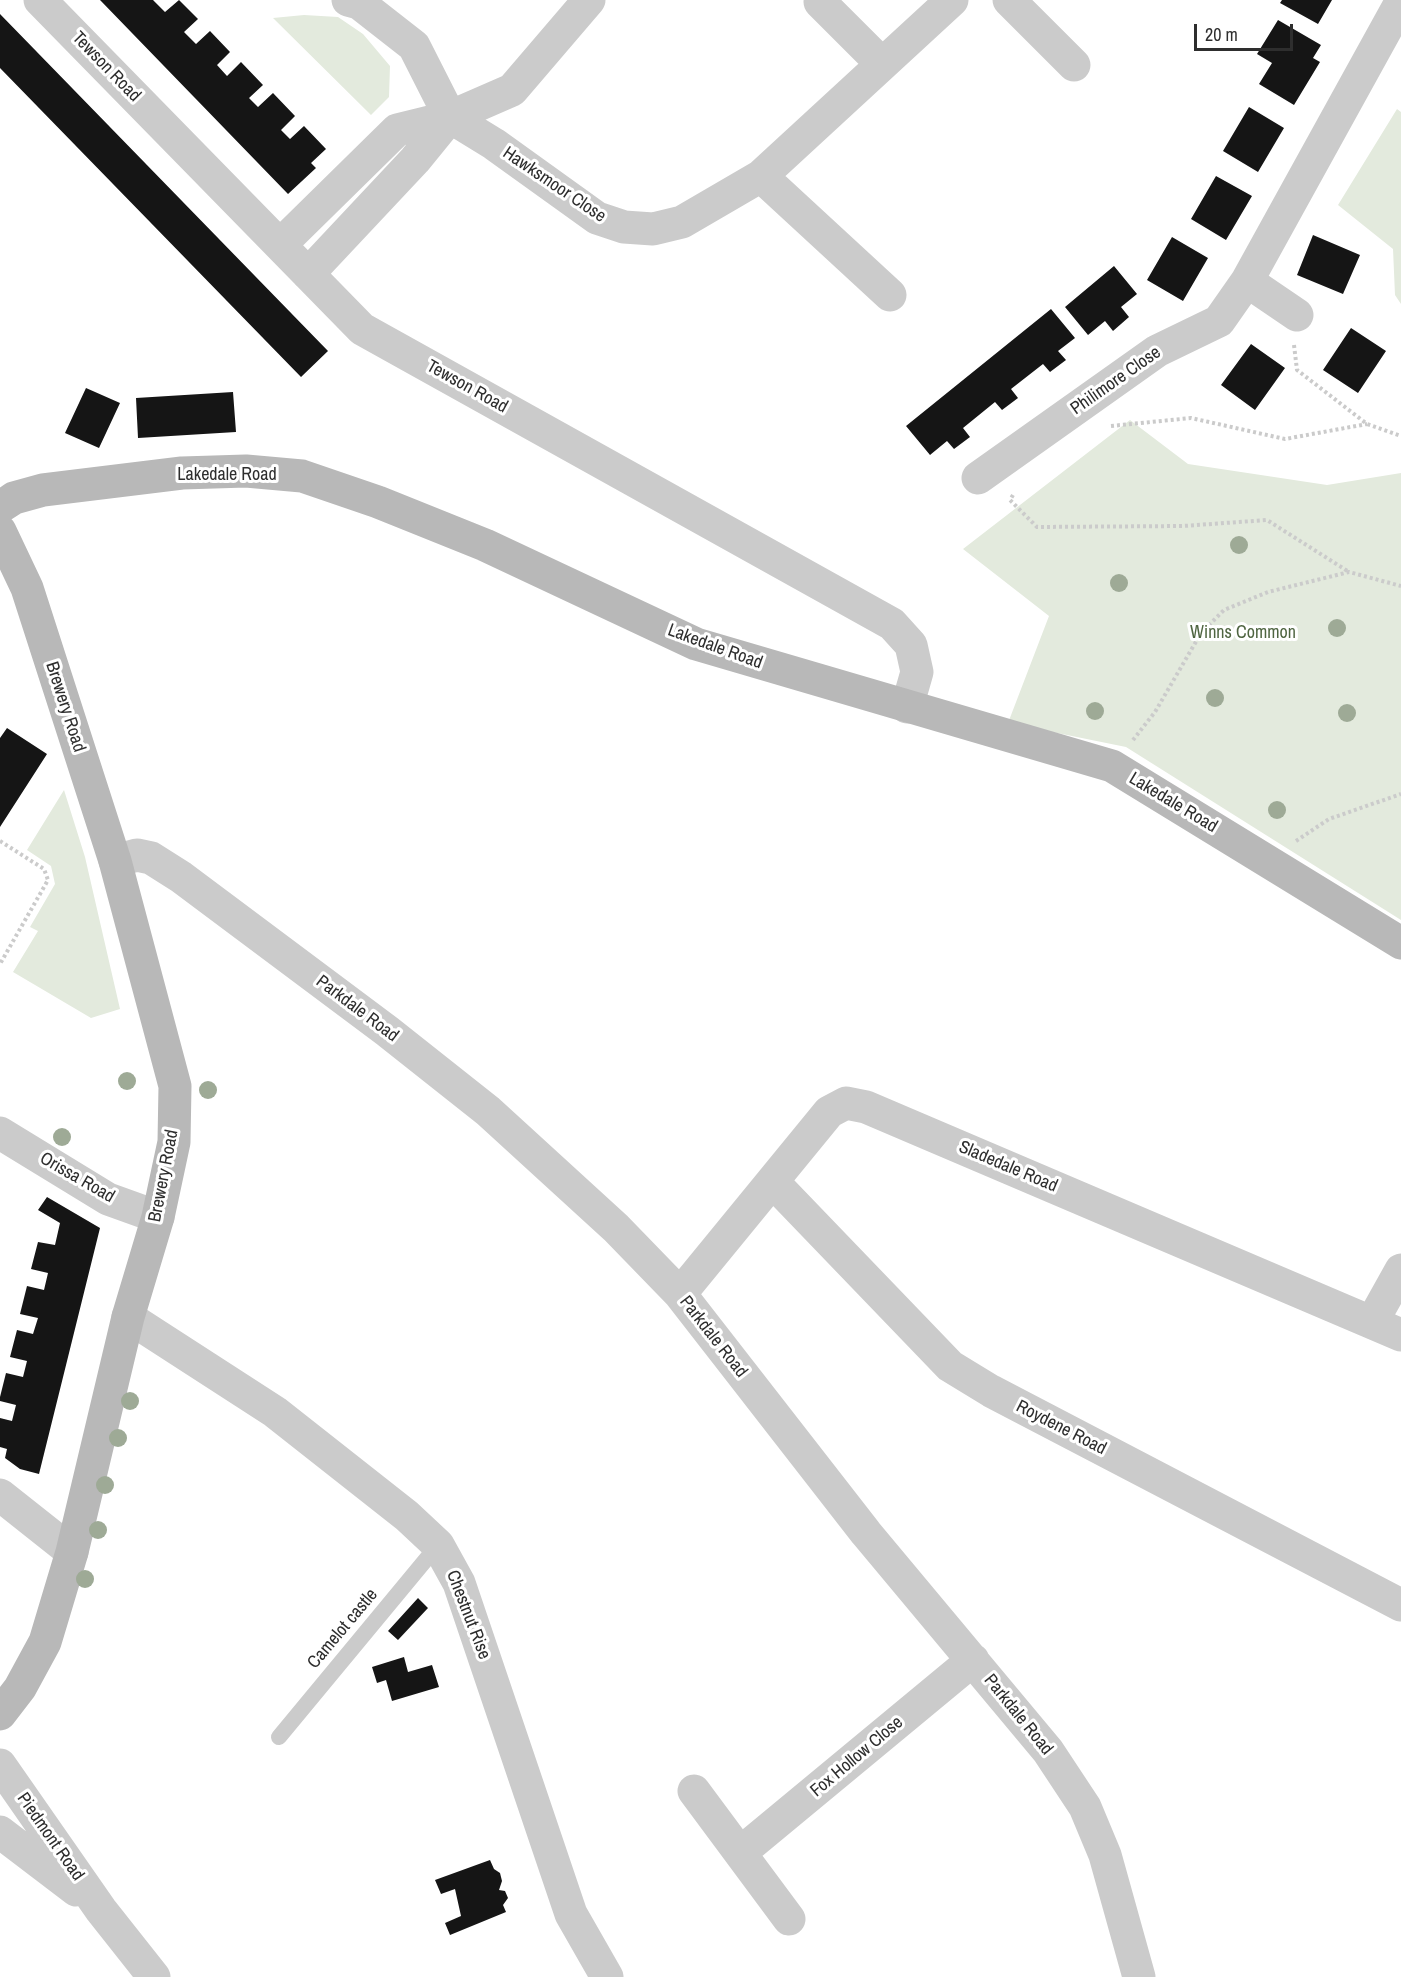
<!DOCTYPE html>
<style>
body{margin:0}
#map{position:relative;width:1401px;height:1977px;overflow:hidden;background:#fff;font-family:"Archivo Narrow",sans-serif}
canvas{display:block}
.scale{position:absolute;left:1194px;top:24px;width:99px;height:27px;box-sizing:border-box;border:3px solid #2e2e2e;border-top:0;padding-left:8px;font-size:18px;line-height:21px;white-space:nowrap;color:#2e2e2e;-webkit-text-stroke:4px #fff;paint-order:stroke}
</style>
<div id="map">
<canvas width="1401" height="1977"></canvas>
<div class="scale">20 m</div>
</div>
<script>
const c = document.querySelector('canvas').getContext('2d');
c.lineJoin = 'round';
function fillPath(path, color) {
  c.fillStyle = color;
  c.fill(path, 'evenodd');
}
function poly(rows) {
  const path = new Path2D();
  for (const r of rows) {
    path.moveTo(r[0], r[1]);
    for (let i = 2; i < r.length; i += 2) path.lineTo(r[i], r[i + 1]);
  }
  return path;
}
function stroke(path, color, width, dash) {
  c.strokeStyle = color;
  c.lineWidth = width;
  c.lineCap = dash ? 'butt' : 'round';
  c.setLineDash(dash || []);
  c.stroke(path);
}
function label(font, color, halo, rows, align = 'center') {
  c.font = font + ' "Archivo Narrow",sans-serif';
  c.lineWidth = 6;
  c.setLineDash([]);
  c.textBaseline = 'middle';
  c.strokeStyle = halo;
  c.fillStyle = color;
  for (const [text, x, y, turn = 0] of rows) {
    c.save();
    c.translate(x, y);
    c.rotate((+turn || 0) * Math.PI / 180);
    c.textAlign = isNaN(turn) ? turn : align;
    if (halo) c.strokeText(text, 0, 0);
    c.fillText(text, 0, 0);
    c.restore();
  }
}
fillPath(poly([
 [304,15,338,17,363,34,390,66,389,97,371,115,273,18],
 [1397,109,1401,112,1401,304,1395,295,1393,249,1338,205],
 [1130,420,1188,464,1327,485,1401,473,1401,920,1126,747,1008,723,1049,616,963,549],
 [64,790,85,857,120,1009,91,1018,13,972,38,931,30,927,55,884,51,866,27,850]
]), '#e3eadd');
fillPath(poly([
 [100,0,153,0,165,12,179,0,198,19,184,32,196,44,210,31,230,52,217,65,227,76,241,62,263,85,249,98,258,107,273,93,295,116,281,130,290,139,304,126,326,149,311,163,316,168,288,194],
 [1282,0,1332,0,1318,24,1280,3],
 [0,14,328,351,301,377,0,68],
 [1278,20,1321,45,1313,58,1320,62,1294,105,1259,84,1272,63,1257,54],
 [1249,107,1284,128,1258,172,1223,151],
 [1216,176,1252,196,1226,240,1191,219],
 [1313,235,1360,255,1343,294,1297,275],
 [1172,237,1208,258,1183,301,1147,280],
 [1114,266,1137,294,1121,307,1129,317,1113,331,1105,321,1088,335,1065,307],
 [1051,309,1075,338,1058,351,1066,360,1050,372,1043,364,1011,389,1018,398,1002,410,995,402,963,428,970,437,954,449,947,441,930,455,906,426],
 [1351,328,1386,351,1358,393,1323,370],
 [1251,344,1285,368,1255,410,1221,385],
 [86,388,120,403,99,448,65,433],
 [233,392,236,432,138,438,136,398],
 [7,728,47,754,0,827,0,738],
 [47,1197,100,1228,39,1474,20,1469,5,1458,7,1449,0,1447,0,1418,12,1421,16,1405,0,1401,0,1397,6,1373,23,1377,27,1361,10,1357,17,1330,33,1334,38,1318,20,1314,27,1286,44,1290,48,1273,31,1269,38,1242,55,1245,60,1223,38,1210],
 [418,1598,428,1608,398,1640,388,1631],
 [404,1657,408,1672,432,1665,439,1687,392,1701,386,1680,377,1683,372,1667],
 [490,1860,494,1869,500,1873,502,1881,499,1890,505,1891,508,1898,503,1905,506,1912,450,1935,445,1923,461,1916,455,1889,441,1894,435,1880]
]), '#151515');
stroke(poly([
 [1294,345,1297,370,1367,424,1401,436],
 [1111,426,1191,418,1285,439,1367,424],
 [1013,495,1010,500,1037,527,1183,526,1267,520,1349,572],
 [1133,740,1155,712,1201,633,1224,610,1268,592,1349,572,1401,586],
 [0,841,44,869,48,880,0,964],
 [1296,841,1329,819,1401,794]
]), '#cbcbcb', 4, [3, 3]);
stroke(poly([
 [279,1737,438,1545]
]), '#cbcbcb', 16);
stroke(poly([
 [40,0,362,329,892,624,911,645,917,672,907,707],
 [348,0,359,3,414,46,450,117],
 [1009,0,1074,65],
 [820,2,881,63],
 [450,117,494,144,597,218,624,227,653,229,682,222,761,176,952,0],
 [761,176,890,295],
 [280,245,397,130,450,117,512,90,589,0],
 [308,274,415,160,450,117],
 [1247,281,1297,315],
 [978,478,1157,351,1219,321,1247,281,1401,2],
 [115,861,137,855,151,858,181,877,387,1031,488,1111,616,1228,680,1294,866,1533,1048,1751,1085,1807,1105,1855,1139,1977],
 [0,1133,108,1199,158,1217],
 [773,1182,950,1366,991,1391,1401,1605],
 [680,1294,829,1112,846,1103,866,1107,1401,1335],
 [128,1317,275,1412,407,1516,438,1545,459,1583,571,1914,607,1977],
 [1372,1322,1401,1270],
 [0,1495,72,1552],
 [0,1765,101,1910,154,1977],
 [694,1791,789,1919],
 [0,1832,76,1890],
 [740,1853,973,1660]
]), '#cbcbcb', 33);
stroke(poly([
 [0,507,14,498,43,490,182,473,246,471,302,476,378,502,485,545,696,644,1112,766,1401,943],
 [0,531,27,588,115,861,175,1086,174,1142,158,1217,128,1317,72,1552,45,1642,20,1688,0,1714]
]), '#b8b8b8', 33);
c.fillStyle = '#9eaa96';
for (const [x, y] of [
 [1239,545],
 [1119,583],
 [1337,628],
 [1215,698],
 [1095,711],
 [1347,713],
 [1277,810],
 [127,1081],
 [208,1090],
 [62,1137],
 [130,1401],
 [118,1438],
 [105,1485],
 [98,1530],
 [85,1579]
]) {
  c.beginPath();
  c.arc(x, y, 9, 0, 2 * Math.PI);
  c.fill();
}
label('18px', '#2e2e2e', '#fff', [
 ["Tewson Road",106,67,46],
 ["Hawksmoor Close",554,185,34],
 ["Philimore Close",1116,381,-35],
 ["Tewson Road",467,387,29],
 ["Lakedale Road",227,475],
 ["Lakedale Road",715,647,20],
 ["Brewery Road",65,707,72],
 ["Lakedale Road",1173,803,31],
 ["Parkdale Road",357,1009,37],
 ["Sladedale Road",1008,1167,23],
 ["Brewery Road",164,1176,-79],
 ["Orissa Road",77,1178,30],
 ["Parkdale Road",713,1337,52],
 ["Roydene Road",1061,1428,27],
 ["Chestnut Rise",468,1615,69],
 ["Camelot castle",343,1629,-50],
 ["Parkdale Road",1018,1715,51],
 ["Fox Hollow Close",857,1757,-40],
 ["Piedmont Road",50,1837,55]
]);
label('18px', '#4f6541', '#fff', [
 ["Winns Common",1243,633]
]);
</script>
